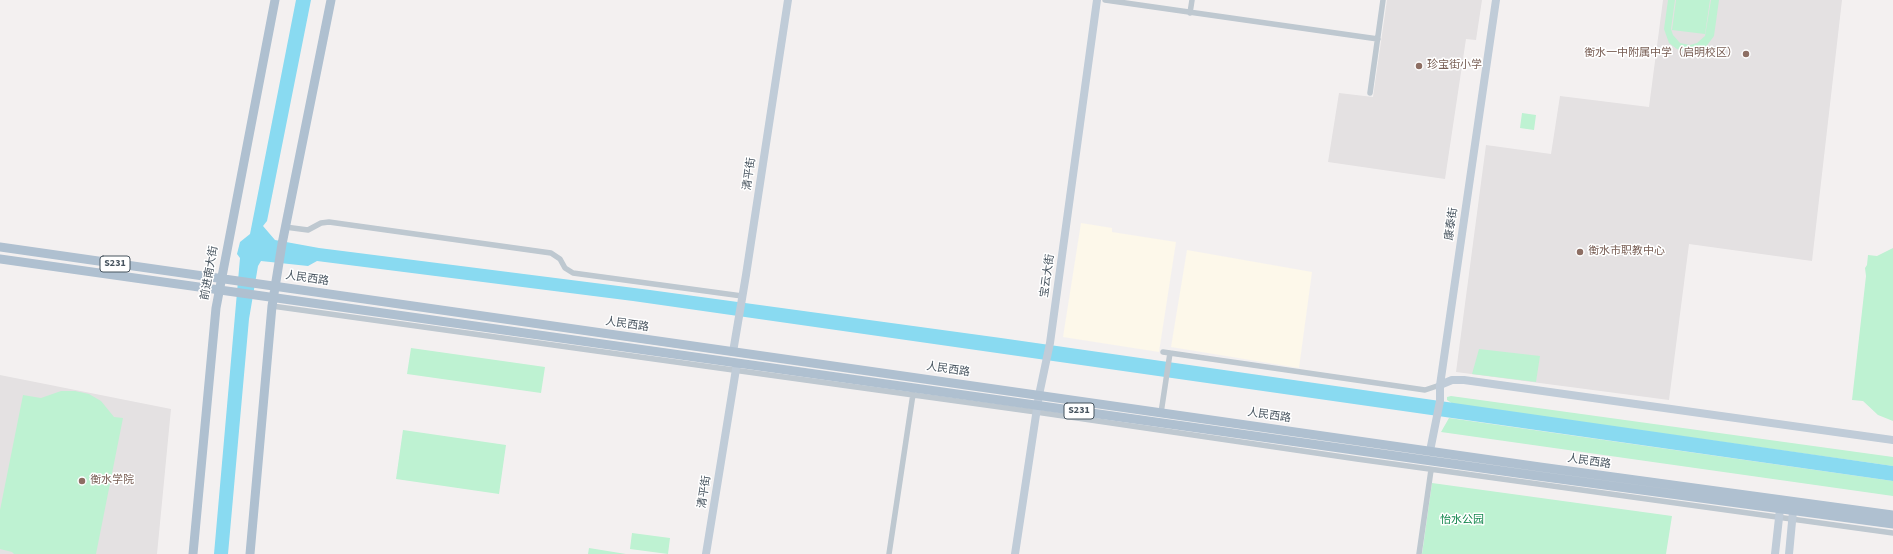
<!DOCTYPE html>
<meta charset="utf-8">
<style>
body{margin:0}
canvas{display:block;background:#f3f0f0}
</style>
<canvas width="1893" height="554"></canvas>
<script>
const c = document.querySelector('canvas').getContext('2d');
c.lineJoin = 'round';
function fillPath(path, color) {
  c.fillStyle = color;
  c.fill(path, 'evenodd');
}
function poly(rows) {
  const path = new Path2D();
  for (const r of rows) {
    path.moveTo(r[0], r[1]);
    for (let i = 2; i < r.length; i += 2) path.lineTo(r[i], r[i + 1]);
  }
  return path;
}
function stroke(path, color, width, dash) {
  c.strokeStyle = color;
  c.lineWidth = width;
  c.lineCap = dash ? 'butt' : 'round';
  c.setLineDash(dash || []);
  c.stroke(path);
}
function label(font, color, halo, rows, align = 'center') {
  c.font = font + ' "Source Sans 3","Noto Sans SC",sans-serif';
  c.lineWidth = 3;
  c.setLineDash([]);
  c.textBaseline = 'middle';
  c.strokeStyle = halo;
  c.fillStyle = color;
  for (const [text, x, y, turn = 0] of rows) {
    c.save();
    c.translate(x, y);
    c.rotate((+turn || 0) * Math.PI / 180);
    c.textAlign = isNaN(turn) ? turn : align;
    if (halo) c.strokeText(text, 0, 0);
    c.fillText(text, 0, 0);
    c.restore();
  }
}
fillPath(poly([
 [1081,223,1112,228,1112,232,1176,242,1159,352,1063,337],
 [1187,250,1312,272,1299,368,1171,347]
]), '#fdf8ea');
fillPath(poly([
 [1387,0,1482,0,1476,40,1466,39,1445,179,1328,162,1339,93,1373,97],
 [1663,0,1842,0,1812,261,1689,244,1669,400,1456,372,1486,145,1551,154,1560,96,1649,107],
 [0,375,171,409,157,554,0,554]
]), '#e4e1e2');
fillPath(poly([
 [1668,0,1675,0,1671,29,1673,35,1680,43,1690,45,1697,43,1705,36,1711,0,1719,0,1714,36,1705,48,1696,52,1686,52,1677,49,1669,43,1664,29],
 [1676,0,1710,0,1705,34,1672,30],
 [1522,113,1536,115,1534,130,1520,128],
 [1893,248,1893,421,1878,415,1863,401,1852,400,1866,276,1865,268,1867,265,1868,255,1877,256],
 [411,348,545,367,541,393,407,374],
 [1479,349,1540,356,1536,382,1472,374],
 [61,391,75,391,89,394,101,401,114,417,123,418,96,554,14,554,12,552,0,549,0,510,23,395,41,398],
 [1451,396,1893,457,1893,466,1453,404,1447,400,1447,397],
 [1449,418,1893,481,1893,496,1441,432],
 [403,430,506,445,499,494,396,479],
 [1432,483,1672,516,1666,554,1422,554],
 [632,533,670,538,668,554,630,549],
 [589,548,626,554,588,554]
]), '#bef2d2');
fillPath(poly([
 [296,0,311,0,267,221,263,226,275,240,319,248,650,290,1001,338,1893,466,1893,481,633,301,317,261,308,266,261,261,258,266,249,319,228,554,214,554,240,258,237,254,240,242,250,234]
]), '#89daf1');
stroke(poly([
 [1105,0,1378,39],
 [1190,13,1192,0],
 [1370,93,1383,0],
 [285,227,308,230,321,223,329,222,551,253,560,259,565,268,573,273,742,296],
 [272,306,1036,412,1357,459,1893,533],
 [1163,352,1425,390,1440,385],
 [1161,413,1170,353],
 [889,554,913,394],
 [1419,554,1431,470]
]), '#bec8d0', 5.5);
stroke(poly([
 [733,352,746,275,788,0],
 [1440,385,1452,380,1464,380,1893,440],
 [1430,451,1440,401,1440,385,1496,0],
 [706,554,737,363],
 [1015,554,1039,395,1050,343,1097,0],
 [1775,554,1780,509],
 [1789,554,1793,511]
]), '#c0ccd8', 8);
stroke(poly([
 [0,247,1540,467,1893,515],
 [0,259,1538,476,1893,524],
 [193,554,216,308,275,0],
 [250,554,272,306,282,244,331,0]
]), '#afc0d0', 9);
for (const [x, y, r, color] of [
 [1746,54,4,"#8d6e63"],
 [1419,66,4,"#8d6e63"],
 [1580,252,4,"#8d6e63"],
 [82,481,4,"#8d6e63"]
]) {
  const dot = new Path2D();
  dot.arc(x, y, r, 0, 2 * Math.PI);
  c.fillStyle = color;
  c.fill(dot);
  stroke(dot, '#fff', 1.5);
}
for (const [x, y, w] of [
 [115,264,30],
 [1079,411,30]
]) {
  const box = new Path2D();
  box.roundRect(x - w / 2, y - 8, w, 16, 3);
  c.fillStyle = '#fff';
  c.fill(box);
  stroke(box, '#47545f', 1);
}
label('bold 10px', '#47545f', null, [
 ["S231",115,264],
 ["S231",1079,411]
]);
label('11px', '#785e54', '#fff', [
 ["衡水一中附属中学（启明校区）",1738,54,"right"],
 ["珍宝街小学",1427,66],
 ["衡水市职教中心",1588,252],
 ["衡水学院",90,481]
], 'left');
label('11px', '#47545f', '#fff', [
 ["清平街",750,174,-82],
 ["康泰街",1452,224,-82],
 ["前进南大街",210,273,-80],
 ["宝云大街",1048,276,-82],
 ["人民西路",307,279,8],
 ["人民西路",627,325,8],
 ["人民西路",948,370,8],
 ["人民西路",1269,416,8],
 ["人民西路",1589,462,8],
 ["清平街",705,492,-81]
]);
label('11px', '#13864d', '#fff', [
 ["怡水公园",1462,521]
]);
</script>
